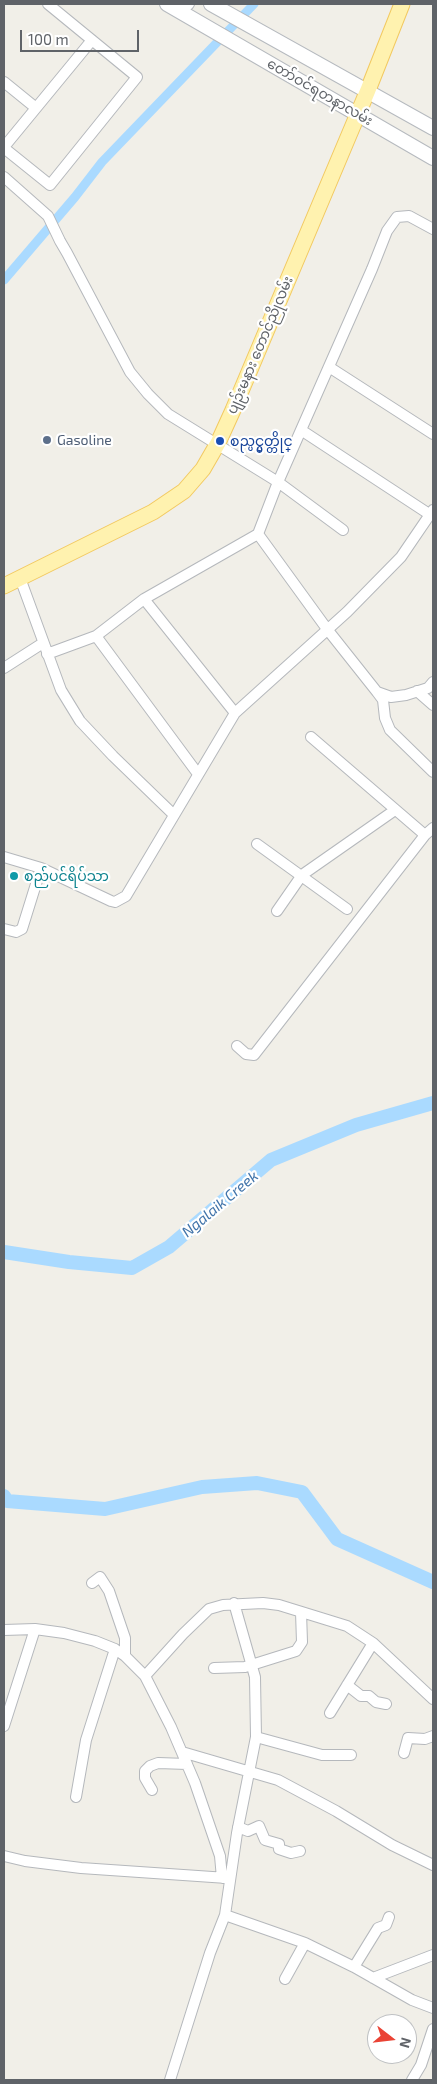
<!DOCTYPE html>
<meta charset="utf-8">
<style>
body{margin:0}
#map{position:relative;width:437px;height:2084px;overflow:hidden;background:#f1efe8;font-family:"Exo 2",sans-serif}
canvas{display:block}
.frame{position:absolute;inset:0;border:5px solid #5f6368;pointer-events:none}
.north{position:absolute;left:367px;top:2014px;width:50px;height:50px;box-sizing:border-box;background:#fff;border:1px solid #bfc1c3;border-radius:50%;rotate:106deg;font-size:14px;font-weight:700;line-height:20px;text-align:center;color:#5f6368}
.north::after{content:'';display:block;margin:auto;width:18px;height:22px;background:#ea4335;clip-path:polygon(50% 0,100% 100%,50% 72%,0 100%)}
.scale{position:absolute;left:20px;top:30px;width:119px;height:22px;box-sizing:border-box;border:2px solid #5f6368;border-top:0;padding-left:6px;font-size:15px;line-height:18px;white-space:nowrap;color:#5f6368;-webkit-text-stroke:4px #fff;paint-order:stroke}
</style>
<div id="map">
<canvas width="437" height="2084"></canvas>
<div class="frame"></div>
<div class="north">N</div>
<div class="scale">100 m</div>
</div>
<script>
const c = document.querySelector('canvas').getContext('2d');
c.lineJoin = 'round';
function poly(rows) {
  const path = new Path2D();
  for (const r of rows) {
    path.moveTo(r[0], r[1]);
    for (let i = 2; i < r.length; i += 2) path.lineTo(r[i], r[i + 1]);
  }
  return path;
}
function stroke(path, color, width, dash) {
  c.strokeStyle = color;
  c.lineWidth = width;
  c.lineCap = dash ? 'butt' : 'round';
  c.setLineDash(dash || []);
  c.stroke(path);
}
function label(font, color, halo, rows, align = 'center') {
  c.font = font + ' "Exo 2","Noto Sans Myanmar",sans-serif';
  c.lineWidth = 4.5;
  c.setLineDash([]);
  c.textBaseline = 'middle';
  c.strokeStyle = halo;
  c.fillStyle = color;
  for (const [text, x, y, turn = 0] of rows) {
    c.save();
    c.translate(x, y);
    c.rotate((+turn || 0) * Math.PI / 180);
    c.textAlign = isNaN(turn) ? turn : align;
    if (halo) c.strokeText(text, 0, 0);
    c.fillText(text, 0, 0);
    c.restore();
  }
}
stroke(poly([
 [4,280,75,197,102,162,254,4]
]), '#aadaff', 9);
stroke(poly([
 [4,1252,69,1262,132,1268,169,1247,271,1160,356,1125,433,1103],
 [4,1496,7,1501,105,1509,202,1487,257,1483,302,1492,337,1539,433,1582]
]), '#aadaff', 14);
const minor = poly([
 [181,12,189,4],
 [4,82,36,108],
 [4,147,92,40],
 [4,148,50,185,137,77,48,4],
 [4,177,48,216,60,241,67,253,130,372,148,394,168,414,278,482,343,530],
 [329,367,433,434],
 [301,430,429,514],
 [258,534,327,629,377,692,391,697,406,695,428,688,433,682],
 [20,578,61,690,80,721,113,756,174,815],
 [144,599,235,713],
 [96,636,198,774],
 [47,654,96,636,144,599,258,534,278,482,372,269,387,231,397,217,409,216,433,229],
 [4,668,43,643],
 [417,691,433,705],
 [377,692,383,700,385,718,390,730,433,772],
 [311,737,425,835],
 [257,844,347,909],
 [4,857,41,868,111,901,115,902,126,896,235,713,347,612,401,557,433,510],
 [277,911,302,875,395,810],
 [4,929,16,932,22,929,41,868],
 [237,1046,246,1054,254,1055,425,835,433,828],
 [92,1583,100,1577,109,1591,125,1638,125,1656],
 [4,1630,35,1629,64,1633,95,1641,115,1649,125,1656,145,1676,171,1727,195,1783,220,1856,222,1878],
 [214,1668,245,1667,296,1651,302,1642,301,1612],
 [145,1676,183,1634,209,1609,223,1605,263,1603,279,1605,347,1626,373,1643,433,1699],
 [347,1685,361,1696,369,1696,376,1702,386,1704],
 [330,1713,373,1643],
 [4,1726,35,1629],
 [256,1737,322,1755,351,1755],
 [182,1752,278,1780,336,1811,392,1845,433,1865],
 [404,1753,408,1738,425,1739,433,1736],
 [152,1790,145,1778,145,1771,150,1766,158,1763,187,1764],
 [76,1797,86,1740,115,1649],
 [238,1827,248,1831,259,1826,265,1840,279,1844,279,1849,291,1853,300,1851],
 [4,1856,25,1861,81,1868,227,1878],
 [225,1915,305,1943,354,1967,412,2000,433,2008],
 [354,1967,378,1928,386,1925,389,1917],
 [373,1978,433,1955],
 [285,1979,305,1943],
 [170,2080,210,1953,225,1915,237,1833,256,1737,255,1677,234,1603],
 [412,2080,421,2065,433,2029]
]);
const secondary = poly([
 [167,4,433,158],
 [211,4,433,128]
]);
const primary = poly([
 [4,586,153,512,184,491,203,469,218,443,233,410,368,90,402,4]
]);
stroke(minor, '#b5b8bc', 12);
stroke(secondary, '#b6babf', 16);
stroke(primary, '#f2c960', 17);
stroke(minor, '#fff', 10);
stroke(secondary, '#fff', 14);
stroke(primary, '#fff2af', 15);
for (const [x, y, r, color] of [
 [47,440,5,"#5c6f8a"],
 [220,441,5,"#1a4fb4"],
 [14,876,5,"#0f9aa8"]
]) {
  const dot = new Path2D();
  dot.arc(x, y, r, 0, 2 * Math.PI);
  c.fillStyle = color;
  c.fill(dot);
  stroke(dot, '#fff', 2);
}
label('14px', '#5f6368', '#fff', [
 ["တော်ဝင်ရတနာလမ်း",320,92,30],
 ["ပျဉ်းမနား တောင်ညိုလမ်း",260,345,-67]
]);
label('14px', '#4e5e75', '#fff', [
 ["Gasoline",57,440]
], 'left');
label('14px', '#164399', '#fff', [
 ["စည္ပင္မွတ္တိုင္",230,441]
], 'left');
label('14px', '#0d838f', '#fff', [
 ["စည်ပင်ရိပ်သာ",24,876]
], 'left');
label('italic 15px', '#4174aa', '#fff', [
 ["Ngalaik Creek",220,1204,-40]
]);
</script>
